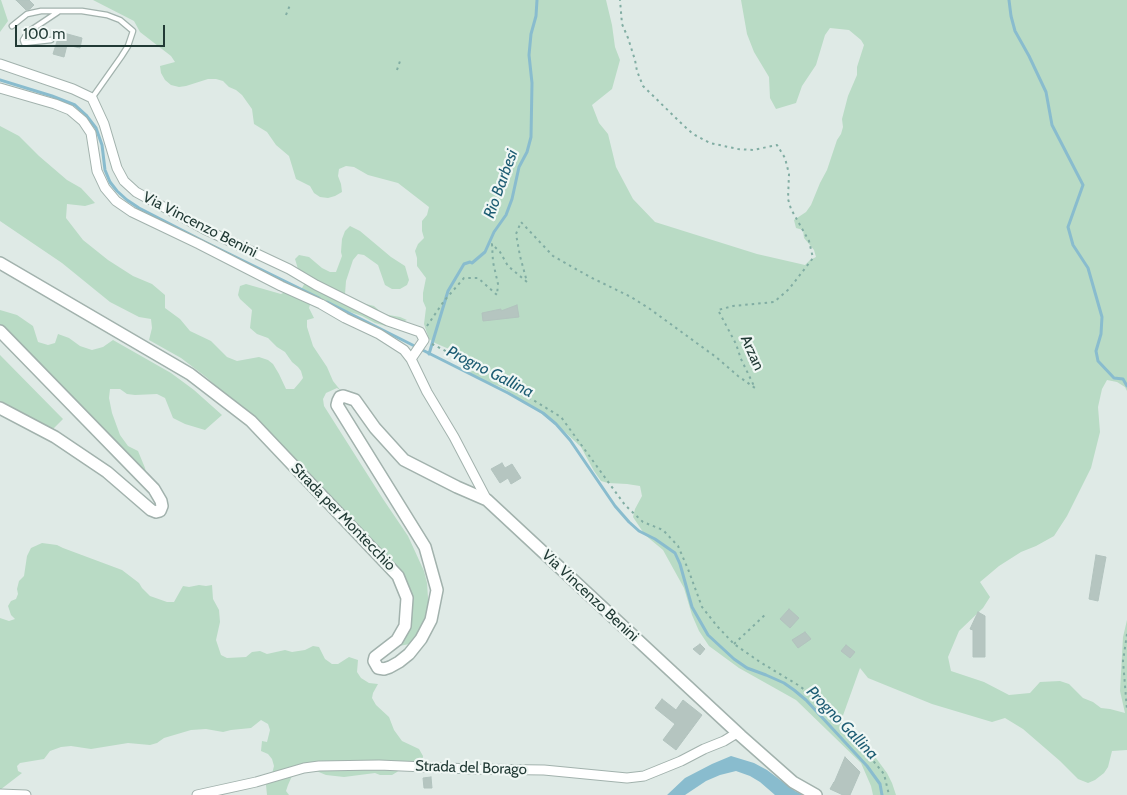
<!DOCTYPE html>
<style>
body{margin:0}
#map{position:relative;width:1127px;height:795px;overflow:hidden;background:#dfeae6;font-family:Cabin,sans-serif}
canvas{display:block}
.scale{position:absolute;left:15px;top:25px;width:150px;height:22px;box-sizing:border-box;border:2px solid #213a35;border-top:0;padding-left:6px;font-size:15px;line-height:18px;white-space:nowrap;color:#213a35;-webkit-text-stroke:4px #f0f7f4;paint-order:stroke}
</style>
<div id="map">
<canvas width="1127" height="795"></canvas>
<div class="scale">100 m</div>
</div>
<script>
const c = document.querySelector('canvas').getContext('2d');
c.lineJoin = 'round';
function fillPath(path, color) {
  c.fillStyle = color;
  c.fill(path, 'evenodd');
}
function poly(rows) {
  const path = new Path2D();
  for (const r of rows) {
    path.moveTo(r[0], r[1]);
    for (let i = 2; i < r.length; i += 2) path.lineTo(r[i], r[i + 1]);
  }
  return path;
}
function stroke(path, color, width, dash) {
  c.strokeStyle = color;
  c.lineWidth = width;
  c.lineCap = dash ? 'butt' : 'round';
  c.setLineDash(dash || []);
  c.stroke(path);
}
function label(font, color, halo, rows, align = 'center') {
  c.font = font + ' Cabin,sans-serif';
  c.lineWidth = 4.5;
  c.setLineDash([]);
  c.textBaseline = 'middle';
  c.strokeStyle = halo;
  c.fillStyle = color;
  for (const [text, x, y, turn = 0] of rows) {
    c.save();
    c.translate(x, y);
    c.rotate((+turn || 0) * Math.PI / 180);
    c.textAlign = isNaN(turn) ? turn : align;
    if (halo) c.strokeText(text, 0, 0);
    c.fillText(text, 0, 0);
    c.restore();
  }
}
fillPath(poly([
 [0,0,1,0,8,21,0,32],
 [93,0,606,0,612,25,615,47,620,60,612,89,592,105,599,123,608,134,616,167,633,199,655,222,757,254,805,265,810,260,816,257,814,250,804,238,803,230,796,228,794,220,806,212,811,205,820,183,827,170,837,140,841,134,843,127,842,119,848,96,857,75,857,67,864,45,861,40,849,30,830,28,825,35,816,65,802,86,796,103,776,109,770,98,769,77,754,52,747,34,741,0,1127,0,1127,391,1125,387,1117,382,1107,380,1102,389,1098,407,1100,432,1091,468,1067,516,1054,536,1036,546,1021,552,999,566,980,582,990,597,983,608,959,631,948,657,951,671,984,682,1009,695,1030,693,1040,682,1060,681,1069,684,1083,698,1093,702,1101,708,1110,709,1125,713,1120,691,1123,637,1127,620,1127,750,1112,751,1108,767,1104,773,1095,780,1088,783,1078,779,1060,761,1023,729,1005,718,992,722,932,704,868,678,860,668,841,721,873,754,887,773,892,783,896,795,873,795,871,786,861,763,796,700,739,668,709,646,699,631,692,615,684,588,663,550,645,535,633,517,635,509,642,496,640,486,627,484,608,483,601,481,594,471,581,447,566,433,538,411,503,388,468,374,472,371,468,364,449,349,435,343,429,339,424,324,426,308,423,301,423,293,426,278,417,266,417,258,415,251,418,244,424,238,422,231,422,221,427,215,429,207,398,183,368,175,354,167,346,166,339,169,338,176,341,184,342,192,335,196,328,198,320,197,314,193,310,186,296,179,289,156,276,145,267,132,254,124,252,109,242,95,236,90,229,87,223,81,216,79,208,79,186,86,179,87,171,85,165,80,161,73,160,66,175,62,171,56,140,32,134,21],
 [0,126,19,136,39,156,67,180,81,188,95,203,85,206,67,204,66,218,83,240,108,260,133,276,152,284,165,295,165,308,180,319,190,331,211,341,227,357,237,361,259,357,268,360,273,364,279,374,286,389,294,389,300,382,303,378,301,371,298,367,292,362,285,352,277,347,268,338,257,334,250,328,252,310,240,299,238,295,240,286,246,284,281,294,285,292,302,288,306,281,298,269,295,259,299,255,309,257,322,268,330,272,336,272,342,256,341,252,342,239,345,231,350,226,360,231,391,257,405,266,409,280,407,285,400,289,392,289,385,285,378,265,364,255,358,254,353,260,346,281,345,294,354,301,374,306,383,314,400,317,407,320,395,325,386,326,375,323,362,316,312,299,309,308,314,318,307,320,307,327,313,346,327,367,333,381,341,391,337,388,326,393,323,399,324,406,383,499,408,536,424,571,427,583,429,613,415,643,399,646,410,630,405,583,397,569,386,555,338,504,264,429,206,377,181,358,149,340,152,328,151,319,139,317,110,302,62,263,0,221],
 [0,310,17,315,33,326,38,342,48,345,55,343,58,334,69,338,80,346,92,350,103,347,113,340,171,373,194,390,222,415,205,430,185,424,173,418,165,398,157,394,135,395,127,394,120,389,110,389,109,398,112,413,120,435,128,446,138,451,145,468,148,480,0,329],
 [0,355,63,419,52,430,0,402],
 [42,543,57,545,63,548,122,570,139,583,142,588,150,596,167,602,174,602,183,586,189,587,199,585,206,586,212,585,213,599,219,610,220,622,216,640,221,655,227,658,246,657,252,652,260,651,267,654,285,650,292,652,305,650,313,646,319,647,325,659,332,664,338,664,349,657,358,660,357,672,361,678,369,683,378,684,373,693,372,698,376,705,389,717,394,730,402,741,419,749,423,756,422,764,404,765,397,772,392,775,380,775,375,773,344,777,326,775,309,768,300,770,292,776,288,785,286,791,289,795,267,795,266,785,268,780,271,778,274,766,272,759,268,754,261,751,262,741,267,742,270,730,268,724,261,720,251,728,231,730,223,732,206,729,191,730,164,738,157,743,150,745,128,743,91,749,71,746,61,747,50,751,44,759,20,763,17,766,18,771,22,773,0,790,0,618,9,621,15,619,11,615,8,606,11,601,16,599,18,594,17,589,19,581,24,576,27,556,31,548]
]), '#b9dbc5');
fillPath(poly([
 [731,756,754,763,767,770,795,791,803,795,775,795,760,782,750,776,736,771,720,775,706,781,685,795,667,795,685,778,712,764]
]), '#89bcce');
stroke(poly([
 [1009,0,1011,16,1015,31,1029,56,1046,92,1052,125,1083,185,1068,227,1073,245,1088,268,1102,317,1101,334,1096,351,1098,361,1114,378,1123,379,1127,386],
 [0,80,52,96,75,105,86,115,96,128,102,145,105,170,110,182,117,191,127,200,139,208,205,242,319,298],
 [327,302,508,393,543,413,556,424,570,440,615,506,629,522,639,531,655,539,675,553,680,564,692,607,708,635,734,659,747,668,766,675,784,683,794,690,806,700,867,766,880,784,882,795],
 [429,354,448,291,464,264,470,262,472,263,485,252,494,232,506,215,512,199,519,167,527,152,531,137,532,83,529,55,531,34,536,16,537,0]
]), '#89bcce', 3);
const building = poly([
 [16,0,29,0,34,5,30,9,26,10,16,0],
 [60,32,82,38,80,48,67,45,64,57,53,54,60,32],
 [517,305,519,317,483,321,482,313,501,309,501,311,517,305],
 [502,463,505,468,512,464,521,478,511,484,508,478,500,483,491,469,502,463],
 [1096,555,1106,557,1098,601,1089,599,1096,555],
 [789,609,799,618,790,628,780,619,789,609],
 [978,612,985,616,985,657,973,657,973,630,970,629,978,612],
 [805,632,811,639,798,648,792,640,805,632],
 [700,644,705,649,700,655,693,649,700,644],
 [846,645,855,652,850,658,841,651,846,645],
 [662,699,676,710,683,700,702,715,676,750,663,740,675,724,655,708,662,699],
 [845,757,860,772,850,795,843,795,830,789,834,782,834,783,845,757],
 [431,777,432,788,424,788,423,778,431,777]
]);
fillPath(building, '#b5c5c0');
stroke(building, '#b2c3be', 1);
const service = poly([
 [12,26,27,14,41,11,82,11,107,15,120,20,133,31,128,46,121,57,92,98],
 [51,40,24,43,23,40,28,32,58,12]
]);
const minor = poly([
 [0,64,73,89,92,98,104,124,117,168,124,181,136,192,204,229,289,269,316,285,388,321,420,332,424,340,411,359],
 [0,88,55,104,70,110,83,121,91,133,97,171,105,188,116,201,132,212,199,244,281,286,321,304,345,318,379,334,404,350,411,359,427,392,454,437,487,500],
 [0,794,26,795],
 [197,795,256,782,304,768,319,766,379,765,471,769,544,770,627,778,644,776,681,761,704,749,724,741,737,733]
]);
const tertiary = poly([
 [0,263,190,374,251,421,398,576,407,598,405,626,397,640,375,657,374,661,378,668,384,669,390,667,399,662,409,654,421,639,431,620,437,590,425,547,337,405,338,401,340,397,343,396,355,400,375,428,404,460,457,487,487,500,741,736,793,782,816,795],
 [0,331,154,489,161,501,162,506,160,511,156,512,151,510,107,472,55,437,0,408]
]);
stroke(service, '#a2b2ad', 7);
stroke(minor, '#a2b2ad', 11);
stroke(tertiary, '#a2b2ad', 14);
stroke(poly([
 [286,15,290,5],
 [397,70,401,58],
 [427,326,444,301,464,278,478,278,497,295,498,284,493,262,492,244,500,252,508,266,527,282,520,256,516,234,521,222,553,256,590,277,631,297,650,309,698,344,716,357,738,376,755,388,741,359,736,344,718,310,733,306,774,302,789,289,813,258,809,241,791,209,788,199,789,174,785,158,777,145,753,150,738,149,710,143,693,134,682,124,643,86,637,71,635,60,628,38,622,24,620,0],
 [432,344,492,375,561,417,625,505,643,522,663,530,678,546,688,569,702,607,717,626,734,644,760,662,798,685,824,704,862,747,884,774,889,795],
 [1127,634,1123,661,1127,710],
 [734,644,767,613]
]), '#81ada3', 2, [2.5, 4]);
stroke(service, '#fff', 4.5);
stroke(minor, '#fff', 9);
stroke(tertiary, '#fff', 11);
label('15px', '#213a35', '#f0f7f4', [
 ["Via Vincenzo Benini",200,225,27],
 ["Arzan",752,353,66],
 ["Strada per Montecchio",343,517,46],
 ["Via Vincenzo Benini",590,596,43],
 ["Strada del Borago",471,768,2]
]);
label('italic 16px', '#1d5c73', '#f0f7f4', [
 ["Rio Barbesi",501,184,-70],
 ["Progno Gallina",490,372,27],
 ["Progno Gallina",842,723,46]
]);
</script>
